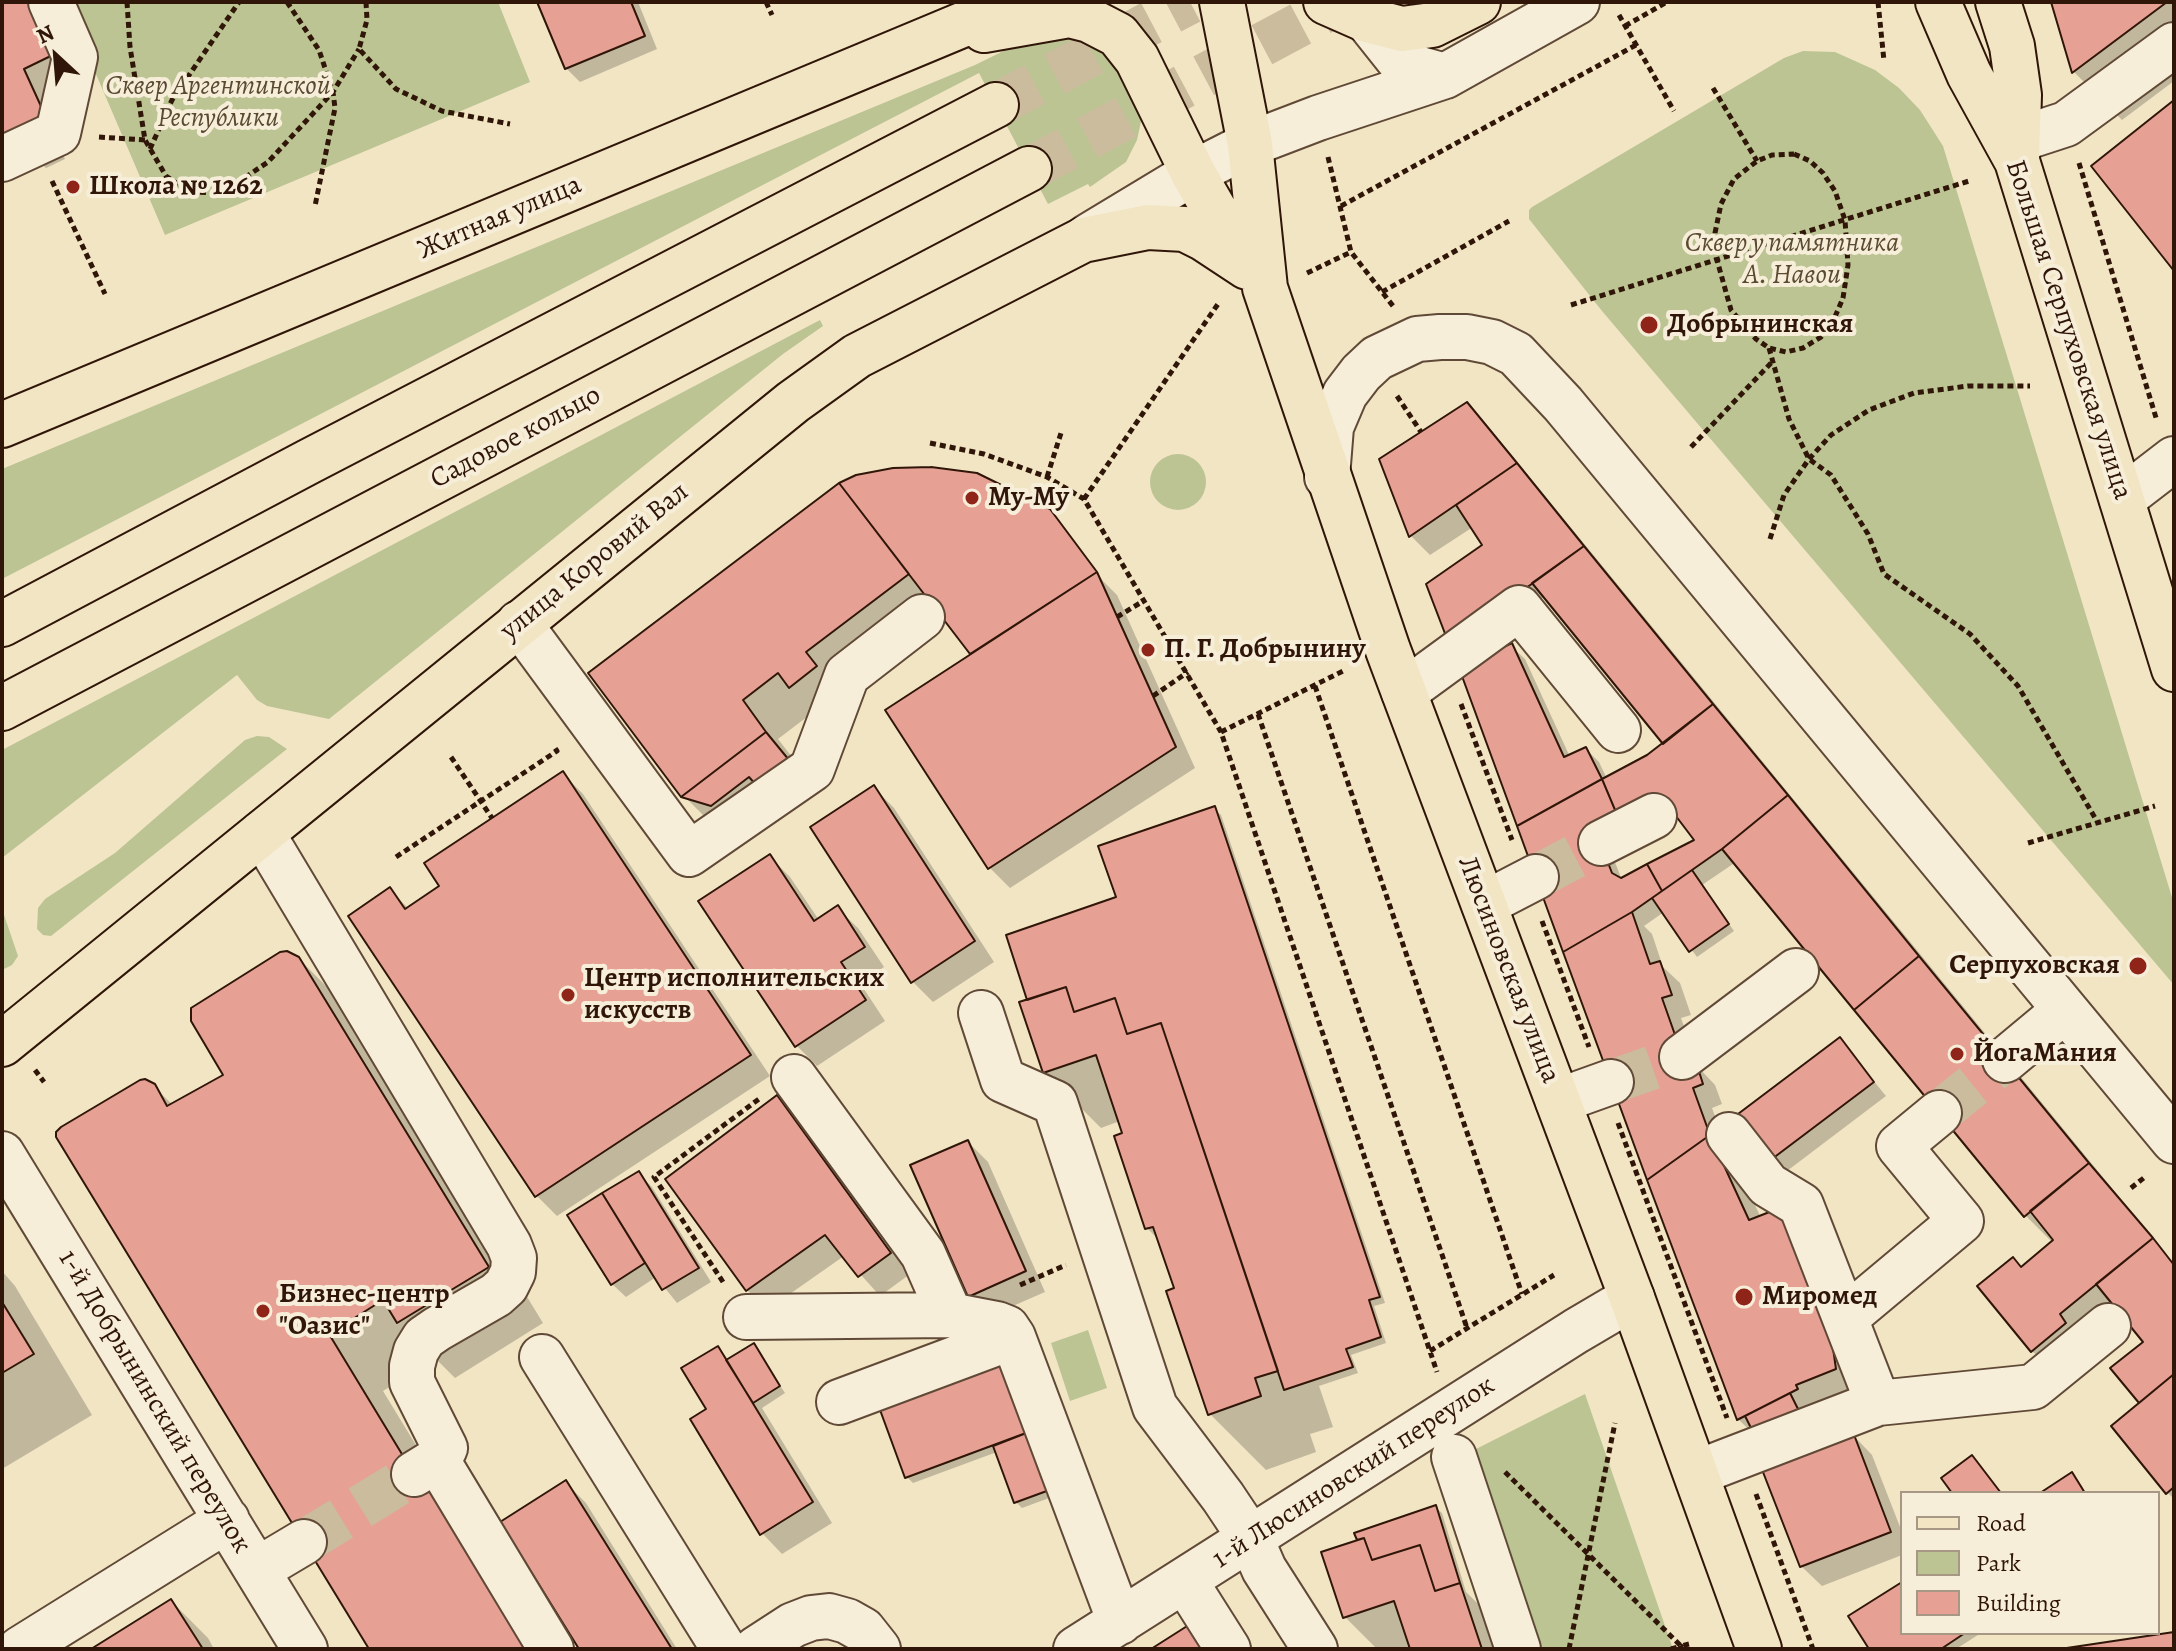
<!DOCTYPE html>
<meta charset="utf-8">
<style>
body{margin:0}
#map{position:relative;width:2176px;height:1651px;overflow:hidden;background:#f2e5c4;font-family:Alegreya,serif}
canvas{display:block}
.frame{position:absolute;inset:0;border:4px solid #301608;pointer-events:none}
.legend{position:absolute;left:1900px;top:1491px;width:260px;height:144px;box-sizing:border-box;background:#f7eed9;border:2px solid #a79885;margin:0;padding:10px 14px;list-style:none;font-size:24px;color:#301608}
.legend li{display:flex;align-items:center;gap:16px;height:40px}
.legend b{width:40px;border:2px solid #a79885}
.north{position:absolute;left:16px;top:16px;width:80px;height:80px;-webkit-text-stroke:6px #f7eed9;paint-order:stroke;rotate:334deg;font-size:22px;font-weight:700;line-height:32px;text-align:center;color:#301608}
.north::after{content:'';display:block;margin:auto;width:28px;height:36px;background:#301608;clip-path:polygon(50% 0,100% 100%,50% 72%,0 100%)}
</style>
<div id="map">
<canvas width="2176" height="1651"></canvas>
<div class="frame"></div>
<ul class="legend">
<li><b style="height:10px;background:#f2e5c4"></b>Road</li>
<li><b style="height:22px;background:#bcc493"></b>Park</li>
<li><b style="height:22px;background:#e6a094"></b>Building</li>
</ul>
<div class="north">N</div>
</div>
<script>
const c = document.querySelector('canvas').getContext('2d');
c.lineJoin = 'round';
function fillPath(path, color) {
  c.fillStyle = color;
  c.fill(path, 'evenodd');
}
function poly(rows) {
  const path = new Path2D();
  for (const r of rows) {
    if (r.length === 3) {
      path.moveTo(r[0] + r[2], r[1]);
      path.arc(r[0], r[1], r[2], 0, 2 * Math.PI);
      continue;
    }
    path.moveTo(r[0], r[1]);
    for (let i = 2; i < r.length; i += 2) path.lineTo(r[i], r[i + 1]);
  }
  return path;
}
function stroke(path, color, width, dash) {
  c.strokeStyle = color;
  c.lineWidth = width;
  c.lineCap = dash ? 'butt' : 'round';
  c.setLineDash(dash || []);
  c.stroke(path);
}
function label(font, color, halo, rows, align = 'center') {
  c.font = font + ' Alegreya,serif';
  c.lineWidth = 8;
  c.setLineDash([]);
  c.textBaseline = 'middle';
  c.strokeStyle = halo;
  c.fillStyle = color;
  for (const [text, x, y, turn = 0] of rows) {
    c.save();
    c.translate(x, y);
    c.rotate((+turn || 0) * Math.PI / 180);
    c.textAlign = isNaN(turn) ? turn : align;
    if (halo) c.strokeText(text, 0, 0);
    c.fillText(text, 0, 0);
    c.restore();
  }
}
fillPath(poly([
 [65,2,498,2,530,82,165,235],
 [1046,30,1117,51,1142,117,1137,140,1126,162,1090,187,1088,184,1048,204,979,73,2,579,2,469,975,65],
 [1803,51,1835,52,1875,70,1899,88,1920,110,1943,146,2174,904,2174,985,1602,311,1529,219,1529,210,1532,207,1784,58],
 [820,320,823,326,783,354,329,719,267,706,257,700,237,675,2,858,2,750],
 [1178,482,28],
 [257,736,269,737,287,749,51,936,43,935,37,929,38,908,45,899,115,853,245,740],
 [2,909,18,956,12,965,2,970],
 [1088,1330,1107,1388,1070,1401,1051,1343],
 [1585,1394,1673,1649,1542,1649,1474,1450]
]), '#bcc493');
fillPath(poly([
 [2,2,55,11,59,147,65,159,46,168,36,158,2,158],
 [539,2,638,2,657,49,580,82,566,68],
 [2053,2,2174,2,2174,81,2122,120,2074,72],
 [1466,405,1487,425,2174,1264,2174,1499,2167,1492,2142,1403,2146,1342,2116,1305,2053,1371,2032,1351,2022,1269,2053,1243,2025,1215,1736,862,1702,885,1734,931,1697,957,1664,912,1644,926,1652,934,1663,967,1680,983,1691,1015,1681,1018,1699,1068,1715,1085,1722,1104,1712,1108,1730,1158,1736,1164,1761,1218,1861,1395,1765,1445,1738,1419,1511,646,1525,659,1570,757,1586,749,1599,762,1607,779,1666,745,1545,596,1464,656,1485,545,1473,527,1430,555,1410,535],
 [1672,809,1697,841,1622,880,1607,842],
 [1056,518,1103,581,1117,595,1195,768,1010,888,990,868,973,655,942,614,778,739,802,770,720,832,683,795,591,674],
 [563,774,583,794,770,1076,557,1216,537,1196,351,916,390,890,409,909,442,887],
 [874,788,894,808,994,962,933,1002,913,982],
 [1214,809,1221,815,1385,1303,1374,1306,1386,1343,1351,1355,1358,1373,1319,1386,1333,1427,1310,1434,1316,1452,1266,1470,1210,1414,1177,1290,1161,1242,1147,1228,1120,1121,1101,1128,1045,1072,1030,1001,1118,899],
 [770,857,790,877,819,920,837,908,858,928,884,967,860,983,885,1021,817,1066,797,1046],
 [298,958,355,1015,543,1323,455,1378,435,1358,383,1391,453,1506,372,1649,153,1086,173,1105,225,1075],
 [1840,1040,1886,1096,1783,1174,1737,1117],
 [777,1098,797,1118,910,1274,880,1296,844,1256,767,1310,747,1290],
 [968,1142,988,1162,1045,1292,990,1316,970,1295],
 [638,1173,652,1187,711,1282,677,1303,656,1277,626,1297,612,1284,569,1216],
 [2,1271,15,1286,92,1415,2,1469],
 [753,1345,785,1393,762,1408,832,1523,782,1554,762,1533,717,1348,729,1360],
 [1005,1355,1060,1494,1022,1508,1016,1502,997,1452,913,1483,907,1477],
 [1852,1434,1872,1455,1902,1532,1902,1555,1822,1586,1801,1566],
 [1972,1457,1985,1471,2002,1493,1954,1493],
 [566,1483,586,1503,677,1649,582,1649],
 [1435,1507,1442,1513,1466,1592,1516,1641,1518,1649,1377,1649,1345,1617,1361,1541,1359,1539],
 [1902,1584,1902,1633,1981,1633,1956,1649,1872,1649],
 [171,1601,208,1638,214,1649,95,1649]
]), '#0003');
const building = poly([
 [2,2,38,2,61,51,24,69,45,115,18,143,12,130,2,135,2,2],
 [537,2,631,2,645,36,565,69,537,2],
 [2051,2,2167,2,2072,73,2051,2],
 [2174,100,2174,271,2091,166,2174,100],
 [1467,402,1517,463,1409,537,1379,459,1467,402],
 [1517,463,1584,546,1449,644,1426,584,1482,545,1456,505,1517,463],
 [931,467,977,473,1050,509,1097,572,970,654,839,483,856,475,893,468,931,467],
 [839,483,909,574,806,652,817,666,789,688,778,673,743,700,766,732,681,797,588,673,839,483],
 [1584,546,1713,704,1663,744,1532,583,1584,546],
 [1097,572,1176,747,988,869,885,710,1097,572],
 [1512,643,1564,757,1586,747,1602,779,1517,826,1459,668,1512,643],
 [1713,704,1788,795,1722,849,1662,891,1647,864,1694,840,1660,795,1618,817,1602,779,1647,755,1713,704],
 [766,732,789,760,757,786,749,777,711,806,681,797,766,732],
 [563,771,751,1055,535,1197,348,916,390,887,405,909,439,886,424,863,563,771],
 [1602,779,1618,817,1595,829,1612,873,1621,878,1647,864,1662,891,1632,912,1563,952,1517,826,1602,779],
 [874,785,975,941,911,983,810,827,874,785],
 [1788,795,1919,956,1854,1010,1722,849,1788,795],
 [1215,806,1380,1297,1369,1300,1381,1337,1346,1349,1353,1367,1284,1390,1161,1023,1127,1034,1115,998,1074,1012,1066,987,1027,1000,1006,935,1116,897,1098,846,1215,806],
 [770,854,814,921,838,905,865,947,841,962,866,1000,795,1047,698,901,770,854],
 [1692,870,1729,924,1689,952,1652,898,1692,870],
 [1632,912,1650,964,1660,961,1672,995,1662,998,1686,1066,1696,1062,1703,1084,1693,1088,1710,1135,1647,1180,1563,952,1632,912],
 [287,951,299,957,489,1267,397,1323,383,1300,329,1334,425,1492,437,1486,537,1649,369,1649,56,1137,56,1132,61,1127,140,1080,145,1079,155,1084,167,1106,223,1075,191,1021,191,1008,280,952,287,951],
 [1919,956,2089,1163,2024,1217,1854,1010,1919,956],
 [1066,987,1074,1012,1115,998,1127,1034,1161,1023,1278,1371,1255,1378,1261,1396,1208,1415,1166,1291,1174,1288,1153,1227,1145,1229,1114,1136,1122,1133,1096,1055,1043,1073,1019,1002,1066,987],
 [1840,1037,1874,1082,1768,1162,1734,1117,1840,1037],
 [777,1095,891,1253,858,1277,825,1235,746,1291,665,1179,777,1095],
 [1710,1135,1749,1220,1772,1211,1787,1215,1827,1306,1836,1369,1796,1385,1798,1389,1737,1420,1647,1180,1710,1135],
 [968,1140,1026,1271,968,1297,910,1165,968,1140],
 [2089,1163,2153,1238,2060,1314,2066,1323,2031,1352,1977,1286,2013,1257,2021,1267,2053,1240,2030,1211,2089,1163],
 [639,1171,699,1268,662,1290,602,1193,639,1171],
 [602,1193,645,1263,611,1285,567,1215,602,1193],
 [2153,1238,2174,1265,2174,1374,2139,1403,2110,1368,2143,1342,2096,1284,2153,1238],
 [2,1302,34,1354,2,1373,2,1302],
 [754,1343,780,1386,753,1403,726,1360,754,1343],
 [718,1346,813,1502,760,1535,690,1419,706,1409,681,1368,718,1346],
 [1005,1353,1034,1430,905,1478,876,1399,1005,1353],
 [2174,1374,2174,1487,2166,1494,2111,1426,2174,1374],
 [1790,1393,1802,1417,1757,1440,1745,1416,1790,1393],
 [1034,1430,1055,1488,1014,1503,993,1446,1034,1430],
 [1853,1432,1891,1532,1800,1567,1761,1467,1853,1432],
 [1972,1455,2001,1493,1952,1493,1941,1478,1972,1455],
 [2072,1472,2085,1493,2040,1493,2072,1472],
 [566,1480,672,1649,579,1649,500,1522,566,1480],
 [1436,1505,1460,1583,1435,1591,1420,1545,1372,1560,1364,1538,1357,1540,1354,1533,1436,1505],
 [1364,1538,1372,1560,1420,1545,1435,1591,1460,1583,1482,1649,1410,1649,1394,1601,1343,1618,1321,1552,1364,1538],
 [1902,1582,1902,1633,1965,1633,1941,1649,1869,1649,1848,1616,1902,1582],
 [171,1599,203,1649,91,1649,171,1599],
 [1195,1621,1213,1649,1151,1649,1195,1621],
 [2174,1632,2174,1649,2060,1649,2174,1632]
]);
fillPath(building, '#e6a094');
stroke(building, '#301608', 2);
stroke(poly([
 [1536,877,1601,843],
 [1611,1082,1682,1057],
 [1939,1113,2005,1060],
 [304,1542,414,1474]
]), '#cbbc9e', 44, [44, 22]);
stroke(poly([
 [996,105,1190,2],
 [1029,169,1342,2]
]), '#cbbc9e', 44, [44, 22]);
const minor = poly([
 [1367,20,1402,64,1445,76],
 [2017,140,2066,124,2174,45],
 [2,159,58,133,75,57,51,2],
 [1087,237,1193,173,1250,144,1318,118,1445,76,1577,2],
 [1327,477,1331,427,1345,394,1361,373,1377,358,1417,339,1440,337,1467,337,1492,342,1516,354,1563,404,2174,1141],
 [2122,499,2174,459],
 [519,623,689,854,812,769,847,675,922,617],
 [1404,692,1519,608,1618,730],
 [262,833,509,1245,514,1258,513,1272,506,1286,496,1295,437,1329,424,1338,416,1351,412,1366,412,1382,445,1448,440,1458,414,1474],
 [1601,843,1654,816],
 [1484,904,1536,877],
 [981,1013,1003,1080,1055,1103,1155,1407,1223,1497,1251,1539,1264,1569,1315,1649],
 [1682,1057,1796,971],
 [2005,1060,2065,1010],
 [794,1077,923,1254,950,1315],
 [1558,1101,1611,1082],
 [2,1154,305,1649],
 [746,1317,950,1315,997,1324,1007,1328,1013,1337,1120,1622],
 [1845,1318,1961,1221,1899,1146,1939,1113],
 [542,1357,724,1649],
 [839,1402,1013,1337],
 [1878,1403,2033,1387,2108,1326],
 [1454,1457,1518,1649],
 [437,1460,551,1649],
 [1696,1473,1878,1403,1801,1205,1768,1185,1729,1135],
 [257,1570,304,1542],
 [1185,1581,1228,1649],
 [20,1649,227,1520],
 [756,1649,793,1625,811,1618,829,1616,847,1621,863,1630,878,1649],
 [1076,1649,1576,1331,1632,1298]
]);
const major = poly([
 [1222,2,1250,144,1265,288,1388,650,1632,1298,1759,1649],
 [1326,2,1367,20,1402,29,1432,25,1478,2],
 [1938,2,1969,74,2017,161,2174,669],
 [1998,2,2012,46,2019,95,2017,159],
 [984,30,1069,15,1089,20,1118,35,1137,59,1193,173,1244,261],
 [2,425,1017,2],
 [2,624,308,462,996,105],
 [2,708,1029,169],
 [2,1044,793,402,857,356,1083,240,1148,227,1185,229,1203,238,1247,267]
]);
stroke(minor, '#604a37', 48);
stroke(major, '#301608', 48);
stroke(poly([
 [127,2,130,47,145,140,166,176,189,192,222,193,268,162,333,92,359,49],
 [287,2,319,50,333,92,335,108,315,206],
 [366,2,367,20,359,49,396,89,442,111,510,124],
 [766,2,772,15],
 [1878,2,1884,61],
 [1619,15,1674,111],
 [1625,26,1667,2],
 [1713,88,1757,161],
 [99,137,145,140],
 [150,149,172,100,239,2],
 [1794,154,1810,161,1823,173,1835,191,1845,220,1848,265,1843,298,1834,319,1821,337,1803,348,1786,352,1769,348,1756,339,1731,310,1717,260,1715,233,1721,204,1734,179,1757,161,1772,155,1794,154],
 [1328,157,1351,252,1393,306],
 [2079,163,2157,421],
 [52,181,105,294],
 [1341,206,1636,45],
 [1307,273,1351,252],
 [1382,292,1509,221],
 [1571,305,1969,181],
 [1769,348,1789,419,1809,459,1831,475,1868,534,1884,574,1970,634,2018,686,2098,823],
 [1397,396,1421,432],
 [930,443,984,454,1047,477,1084,499,1221,732,1437,1372],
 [1691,447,1772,362],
 [1047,477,1061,433],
 [1084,499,1218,304],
 [1770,539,1784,495,1809,459,1831,435,1869,410,1914,393,1968,386,2030,386],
 [1117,617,1145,600],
 [1315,686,1522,1294],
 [1153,696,1188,672],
 [1461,704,1512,840],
 [1258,714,1467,1328],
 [1221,732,1343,671],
 [451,757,492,818],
 [2028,843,2155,806],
 [396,857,557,751,555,748],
 [1542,921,1589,1047],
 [35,1070,44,1082],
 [1618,1123,1727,1418],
 [2131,1188,2145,1177],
 [723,1282,654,1177,759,1099],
 [1020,1285,1066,1265],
 [1430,1351,1554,1275],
 [1505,1472,1681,1646,1689,1644],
 [1756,1494,1813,1649],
 [1569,1649,1615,1423],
 [1671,1649,1681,1646,1680,1648]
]), '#301608', 5, [6, 4]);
stroke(minor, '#f7eed9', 44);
stroke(major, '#f2e5c4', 44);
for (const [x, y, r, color] of [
 [73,187,8,"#8f2418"],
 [1649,325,10,"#8f2418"],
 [972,498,8,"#8f2418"],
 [1148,650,8,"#8f2418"],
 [2138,966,10,"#8f2418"],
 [568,995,8,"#8f2418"],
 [1957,1054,8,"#8f2418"],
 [1744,1297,10,"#8f2418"],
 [263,1311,8,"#8f2418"]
]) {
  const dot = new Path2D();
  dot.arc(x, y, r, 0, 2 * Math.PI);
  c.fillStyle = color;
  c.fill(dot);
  stroke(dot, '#f7eed9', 3);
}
label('italic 28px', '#5a4a32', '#f7eed9', [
 ["Сквер Аргентинской",218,87],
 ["Республики",218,119],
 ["Сквер у памятника",1792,244],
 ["А. Навои",1792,276]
]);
label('bold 28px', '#301608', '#f7eed9', [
 ["Школа № 1262",89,187],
 ["Добрынинская",1667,325],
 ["Му-Му",988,498],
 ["П. Г. Добрынину",1164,650],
 ["Серпуховская",2120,966,"right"],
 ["Центр исполнительских",584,979],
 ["искусств",584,1011],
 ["ЙогаМания",1973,1054],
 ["Бизнес-центр",279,1295],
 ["\"Оазис\"",279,1327],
 ["Миромед",1762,1297]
], 'left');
label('28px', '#301608', '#f7eed9', [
 ["Житная улица",500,218,-23],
 ["Большая Серпуховская улица",2068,330,72],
 ["Садовое кольцо",516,438,-28],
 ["улица Коровий Вал",595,562,-39],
 ["Люсиновская улица",1508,970,69],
 ["1-й Добрынинский переулок",154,1402,59],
 ["1-й Люсиновский переулок",1354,1473,-33]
]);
</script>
